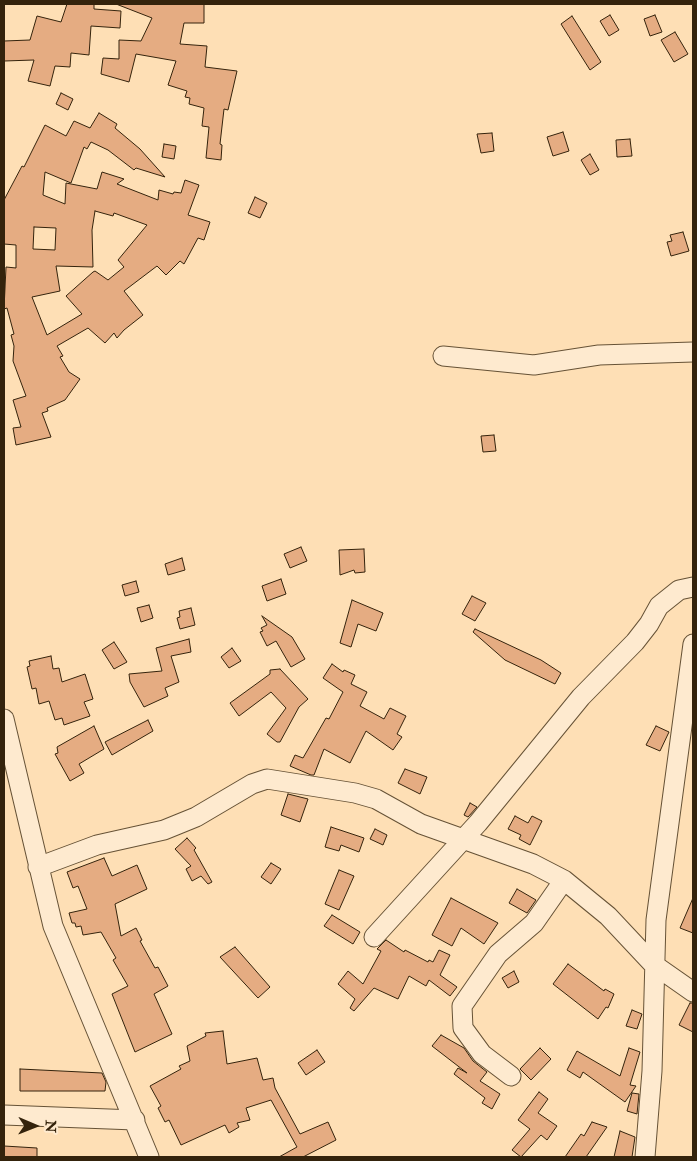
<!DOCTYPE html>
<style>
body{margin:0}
#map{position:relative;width:697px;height:1161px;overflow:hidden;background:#fedfb5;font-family:"IM FELL Double Pica",serif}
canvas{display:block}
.frame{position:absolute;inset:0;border:5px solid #34230c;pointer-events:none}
.north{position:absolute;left:10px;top:1101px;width:50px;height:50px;-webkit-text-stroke:4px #feeacf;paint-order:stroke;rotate:91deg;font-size:14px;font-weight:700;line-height:20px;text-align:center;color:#34230c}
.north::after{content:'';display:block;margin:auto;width:18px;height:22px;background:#34230c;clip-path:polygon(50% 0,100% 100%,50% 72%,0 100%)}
</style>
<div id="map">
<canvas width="697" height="1161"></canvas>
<div class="frame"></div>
<div class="north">N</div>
</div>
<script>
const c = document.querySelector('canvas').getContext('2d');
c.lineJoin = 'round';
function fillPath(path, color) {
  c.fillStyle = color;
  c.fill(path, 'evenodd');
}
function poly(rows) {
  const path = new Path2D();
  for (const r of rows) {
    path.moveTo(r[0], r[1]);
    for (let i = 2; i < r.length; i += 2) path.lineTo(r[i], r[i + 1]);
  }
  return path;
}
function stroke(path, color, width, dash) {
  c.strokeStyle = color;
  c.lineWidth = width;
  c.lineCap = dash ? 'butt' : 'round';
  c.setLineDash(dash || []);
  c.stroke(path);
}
const building = poly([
 [67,4,94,4,94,9,121,11,120,28,91,26,89,55,71,53,70,67,55,66,50,86,28,81,34,60,4,61,4,41,30,40,37,16,61,22,67,4],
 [116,4,204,4,204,23,184,23,180,44,207,46,205,67,237,71,228,110,224,109,220,144,222,145,221,160,206,158,209,127,202,126,204,108,189,104,190,98,185,97,187,91,168,85,176,61,136,54,129,82,101,74,103,58,119,59,119,40,141,41,152,18,116,4],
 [610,15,619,30,609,36,600,21,610,15],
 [655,15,662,32,650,36,644,19,655,15],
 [572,16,601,62,590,70,561,24,572,16],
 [675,32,688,54,674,62,661,40,675,32],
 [61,93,73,99,68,110,56,104,61,93],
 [99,113,117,124,115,128,140,149,165,177,136,168,134,170,108,150,91,142,87,149,84,147,71,183,45,172,43,195,65,204,66,183,97,189,102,172,124,179,117,184,158,200,159,190,173,194,174,192,181,193,185,180,199,185,188,215,210,222,204,240,198,238,184,264,180,261,166,275,157,266,124,291,143,315,124,330,117,338,114,333,105,343,88,328,57,346,63,356,60,357,69,372,80,379,65,400,47,408,48,411,42,413,51,437,16,445,13,428,21,427,13,400,26,396,13,361,14,346,11,335,14,334,7,308,4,309,6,267,16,268,16,245,4,244,4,200,22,166,24,167,45,125,66,136,74,121,90,128,99,113],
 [95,211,113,216,114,213,147,225,118,260,124,267,108,280,95,271,93,272,66,296,82,314,47,335,32,297,60,291,56,266,93,267,92,230,95,211],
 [34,227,56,228,55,250,33,249,34,227],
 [563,132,569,151,553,156,547,137,563,132],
 [492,133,494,151,481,153,477,134,492,133],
 [630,139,632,156,617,157,616,140,630,139],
 [164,144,176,146,174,159,162,157,164,144],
 [590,154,599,170,590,175,581,160,590,154],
 [255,197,267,203,260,218,248,213,255,197],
 [683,232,689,251,671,256,667,242,672,241,670,235,683,232],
 [494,435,496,451,483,452,481,436,494,435],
 [301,547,307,561,290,568,284,554,301,547],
 [364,549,365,572,355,573,354,570,340,575,339,550,364,549],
 [182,558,185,570,168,575,165,564,182,558],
 [281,579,286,594,267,601,262,586,281,579],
 [136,581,139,592,125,596,122,585,136,581],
 [472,596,486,603,475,621,462,614,472,596],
 [352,600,383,613,376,631,358,624,351,647,340,643,352,600],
 [149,605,153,618,141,622,137,608,149,605],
 [191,608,195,625,180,629,177,618,180,617,179,611,191,608],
 [262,616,292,637,305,659,291,667,276,641,267,646,260,632,263,631,261,628,267,625,262,616],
 [475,629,541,660,561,673,555,684,505,660,473,632,475,629],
 [189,639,191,652,171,656,179,682,165,688,168,696,144,707,130,682,129,674,162,671,156,648,189,639],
 [114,642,127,662,114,669,102,650,114,642],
 [232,648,241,661,229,668,221,657,232,648],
 [51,656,53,669,59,668,62,682,85,674,93,699,84,702,90,716,64,725,62,718,55,720,49,701,39,704,36,688,32,689,27,667,30,666,29,661,51,656],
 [332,664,343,672,344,670,355,675,351,684,367,692,360,706,384,719,390,708,406,716,397,734,402,737,393,750,366,731,350,763,324,749,314,775,311,775,290,766,295,755,303,758,326,718,329,719,343,692,323,678,332,664],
 [280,669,308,699,299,707,280,742,277,742,267,734,286,708,271,692,239,716,230,703,270,674,270,670,280,669],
 [148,720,153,731,112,755,105,742,148,720],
 [94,726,104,749,79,764,84,773,70,781,55,754,58,753,57,747,94,726],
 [656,726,669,732,660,751,646,745,656,726],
 [405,769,427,777,420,794,398,783,405,769],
 [288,794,308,799,300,822,281,815,288,794],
 [470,803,477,807,468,817,464,815,470,803],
 [515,816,528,823,532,816,542,821,530,845,519,839,521,835,508,829,515,816],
 [331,827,364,838,359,852,341,845,339,851,325,847,331,827],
 [375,829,387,835,383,845,370,839,375,829],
 [187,838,196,848,194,850,212,882,208,884,201,876,192,881,186,869,191,866,175,849,187,838],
 [104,858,112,876,137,865,147,889,115,904,121,936,136,928,142,940,140,941,155,968,158,967,168,986,154,994,172,1034,135,1052,112,994,128,986,113,960,116,958,101,932,83,935,81,926,76,927,75,923,72,923,69,913,87,909,78,886,73,888,67,872,104,858],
 [271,863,281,869,271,884,261,877,271,863],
 [339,870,354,876,339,910,325,904,339,870],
 [517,889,536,900,527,913,509,903,517,889],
 [451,898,498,923,484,944,461,928,452,946,432,935,451,898],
 [693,898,693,933,680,928,693,898],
 [332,915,360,932,353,944,324,926,332,915],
 [386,940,404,952,405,950,428,962,429,960,433,962,439,950,450,955,440,975,457,987,450,996,429,980,426,986,409,976,398,999,374,988,354,1011,350,1008,355,999,338,984,348,971,363,984,381,951,377,949,386,940],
 [235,947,270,987,258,998,220,957,235,947],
 [568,964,604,991,605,989,614,994,608,1008,606,1007,598,1019,553,984,568,964],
 [514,971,519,982,508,988,502,978,514,971],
 [690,1003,693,1003,693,1032,679,1025,690,1003],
 [632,1010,642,1014,637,1029,626,1026,632,1010],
 [223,1031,227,1064,257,1058,263,1080,273,1078,275,1088,300,1134,328,1122,336,1140,303,1157,279,1157,297,1147,271,1100,246,1108,250,1120,237,1123,239,1127,229,1133,225,1125,181,1145,169,1120,165,1122,158,1108,161,1106,150,1086,181,1069,179,1066,190,1061,187,1046,206,1036,205,1033,223,1031],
 [441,1035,464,1048,473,1061,487,1072,480,1081,500,1094,492,1109,482,1103,485,1098,454,1074,458,1068,467,1073,432,1046,441,1035],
 [540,1048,551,1059,531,1080,520,1069,540,1048],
 [629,1048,640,1052,630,1085,636,1086,625,1102,583,1072,580,1078,567,1070,577,1051,620,1076,629,1048],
 [317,1050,325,1062,306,1075,298,1063,317,1050],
 [20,1069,102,1073,106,1082,105,1091,20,1091,20,1069],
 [539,1092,548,1099,538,1113,557,1126,547,1140,541,1135,521,1157,512,1150,530,1129,518,1120,539,1092],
 [632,1093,639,1094,637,1114,627,1111,632,1093],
 [592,1122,607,1127,586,1157,565,1157,581,1134,584,1136,592,1122],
 [620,1131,635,1137,632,1157,614,1157,620,1131],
 [4,1146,37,1148,37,1157,4,1157,4,1146]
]);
fillPath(building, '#e5ac82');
stroke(building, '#34230c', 1);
const minor = poly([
 [443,356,534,365,599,355,693,352],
 [4,719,53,926,149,1157],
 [38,867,97,845,164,830,196,817,252,784,267,779,355,793,376,799,421,824,533,864,564,880,608,916,653,964,693,992],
 [374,937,478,823,581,697,635,642,649,624,659,606,679,590,693,587],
 [511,1076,482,1054,463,1028,462,1006,498,954,534,923,564,880],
 [4,1115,135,1120],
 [645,1157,652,1071,656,920,693,644]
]);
stroke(minor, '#665236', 21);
stroke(minor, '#feeacf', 19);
</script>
